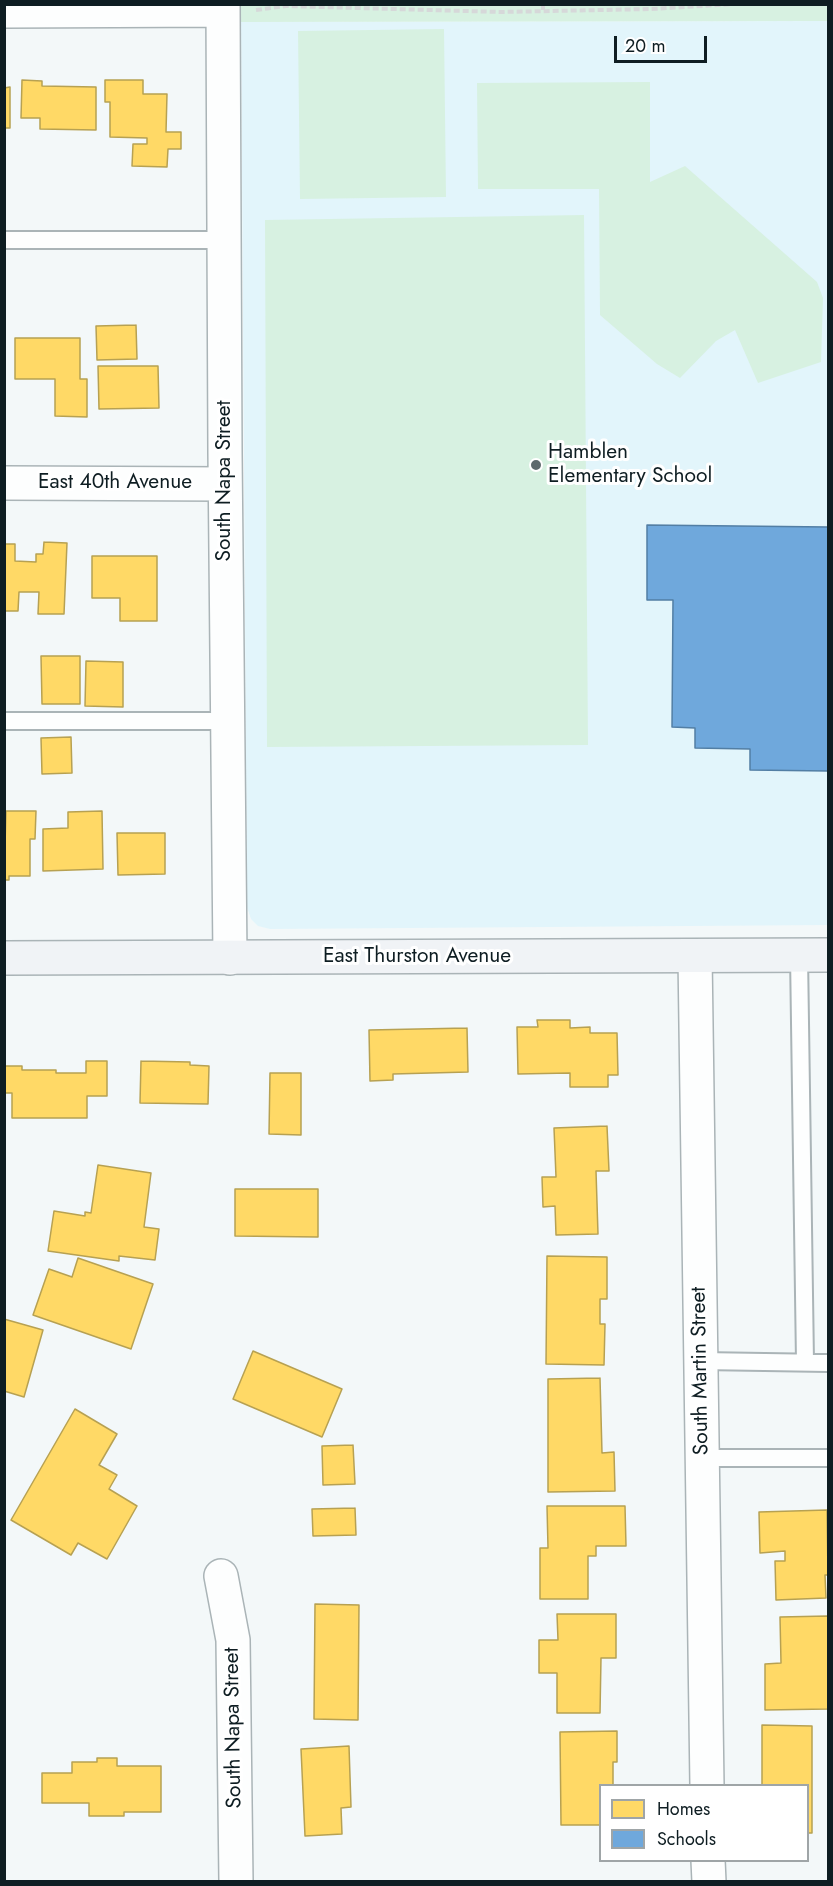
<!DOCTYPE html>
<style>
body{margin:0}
#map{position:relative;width:833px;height:1886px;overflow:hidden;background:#f3f8f9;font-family:Jost,sans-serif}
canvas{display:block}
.frame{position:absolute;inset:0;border:6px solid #0e1d22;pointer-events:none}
.legend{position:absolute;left:599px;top:1784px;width:210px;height:78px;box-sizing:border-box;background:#fff;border:2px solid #9fa5a7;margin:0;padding:8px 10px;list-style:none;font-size:18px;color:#0e1d22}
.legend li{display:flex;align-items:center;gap:12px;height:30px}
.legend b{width:30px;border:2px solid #9fa5a7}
.scale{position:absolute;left:614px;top:36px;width:93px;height:27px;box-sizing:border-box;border:3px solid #0e1d22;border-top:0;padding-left:8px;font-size:18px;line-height:21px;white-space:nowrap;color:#0e1d22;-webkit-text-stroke:4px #fff;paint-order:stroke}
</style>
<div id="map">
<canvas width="833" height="1886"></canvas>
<div class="frame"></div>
<ul class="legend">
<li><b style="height:16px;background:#ffd966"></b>Homes</li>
<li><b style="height:16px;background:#6fa8dc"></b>Schools</li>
</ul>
<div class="scale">20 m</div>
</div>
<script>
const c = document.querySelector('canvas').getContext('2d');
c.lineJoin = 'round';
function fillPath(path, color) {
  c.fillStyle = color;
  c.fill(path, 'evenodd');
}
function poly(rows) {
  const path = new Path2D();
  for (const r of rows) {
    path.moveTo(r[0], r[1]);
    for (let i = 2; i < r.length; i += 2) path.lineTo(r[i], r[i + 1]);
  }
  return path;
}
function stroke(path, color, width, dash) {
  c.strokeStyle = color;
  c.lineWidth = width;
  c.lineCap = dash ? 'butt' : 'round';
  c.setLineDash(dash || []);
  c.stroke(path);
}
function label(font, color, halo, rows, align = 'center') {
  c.font = font + ' Jost,sans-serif';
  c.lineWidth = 6;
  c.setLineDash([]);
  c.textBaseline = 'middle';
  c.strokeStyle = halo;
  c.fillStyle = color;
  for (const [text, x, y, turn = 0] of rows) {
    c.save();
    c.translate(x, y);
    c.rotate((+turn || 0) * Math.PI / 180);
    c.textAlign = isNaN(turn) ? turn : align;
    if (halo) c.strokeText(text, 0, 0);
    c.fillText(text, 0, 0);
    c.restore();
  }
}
fillPath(poly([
 [828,21,828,925,270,929,258,926,251,919,247,907,241,22]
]), '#e2f5fb');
fillPath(poly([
 [828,4,828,21,241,22,241,4],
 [444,29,446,197,300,199,298,31],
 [650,82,650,182,685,166,817,282,823,298,821,362,758,383,735,330,716,341,680,378,657,364,600,315,599,189,478,189,477,83],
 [584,215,588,745,267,747,265,220]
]), '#d7f1e1');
const homes = poly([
 [22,80,42,81,42,86,96,87,96,130,40,129,40,118,21,118,22,80],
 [105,80,143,80,143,94,167,94,166,132,181,132,181,149,168,149,167,167,132,166,133,144,147,144,147,138,110,137,110,102,105,102,105,80],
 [10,87,10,128,4,128,4,88,10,87],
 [136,325,137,359,97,360,96,326,136,325],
 [15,338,80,338,80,379,87,379,87,417,55,416,55,379,15,379,15,338],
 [98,366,158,366,159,408,99,409,98,366],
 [44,542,67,543,64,614,38,614,39,592,19,592,18,611,4,611,4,544,15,544,15,561,36,562,36,554,43,554,44,542],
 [92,556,157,556,157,621,120,621,120,598,92,598,92,556],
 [41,656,80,656,80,704,42,704,41,656],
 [86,661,123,662,123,707,85,706,86,661],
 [71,737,72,773,42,774,41,738,71,737],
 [6,811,36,811,35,839,30,839,30,876,9,876,9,880,4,880,6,811],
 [102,811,103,869,43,871,43,829,68,828,68,812,102,811],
 [117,833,165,833,165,874,118,875,117,833],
 [537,1020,570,1020,570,1028,590,1027,590,1033,617,1033,618,1075,608,1075,608,1087,570,1087,570,1073,518,1074,517,1027,538,1027,537,1020],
 [467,1028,468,1072,393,1074,393,1080,370,1081,369,1030,467,1028],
 [86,1061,107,1061,107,1096,87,1096,87,1118,12,1118,12,1093,4,1093,4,1066,22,1066,22,1070,56,1070,56,1073,86,1073,86,1061],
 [141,1061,190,1062,190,1065,209,1066,208,1104,140,1103,141,1061],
 [270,1073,301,1073,301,1135,269,1134,270,1073],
 [607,1126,609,1171,596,1171,598,1234,556,1235,555,1206,543,1207,542,1177,556,1177,554,1128,607,1126],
 [98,1165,151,1173,144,1227,159,1229,155,1260,119,1256,119,1261,48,1251,54,1211,85,1216,85,1212,91,1213,98,1165],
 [235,1189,318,1189,318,1237,235,1236,235,1189],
 [547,1256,607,1257,607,1299,600,1299,600,1324,605,1324,604,1365,546,1364,547,1256],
 [78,1258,153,1284,131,1349,33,1315,49,1269,72,1277,78,1258],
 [4,1319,43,1330,24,1397,4,1391,4,1319],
 [253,1351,342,1389,322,1437,233,1399,253,1351],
 [600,1378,602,1453,614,1452,615,1491,548,1492,548,1379,600,1378],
 [75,1409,117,1434,99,1465,117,1475,109,1489,137,1506,107,1559,78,1543,71,1555,11,1520,75,1409],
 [353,1445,355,1484,323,1485,322,1446,353,1445],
 [547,1506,625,1506,626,1546,596,1546,596,1556,588,1556,588,1599,540,1599,540,1548,548,1548,547,1506],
 [355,1508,356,1535,313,1536,312,1509,355,1508],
 [827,1510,828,1575,825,1575,826,1598,776,1600,775,1561,785,1561,785,1551,760,1553,759,1512,827,1510],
 [315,1604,359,1605,358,1720,314,1719,315,1604],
 [557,1614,616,1614,616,1658,601,1658,600,1713,557,1713,557,1673,539,1673,539,1640,558,1640,557,1614],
 [828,1616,828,1709,765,1710,765,1664,781,1663,780,1617,828,1616],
 [762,1725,812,1726,812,1833,808,1833,808,1786,762,1786,762,1725],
 [617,1731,617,1762,613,1762,613,1786,600,1786,600,1825,561,1825,560,1732,617,1731],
 [349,1746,351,1807,341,1808,342,1834,305,1836,301,1749,349,1746],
 [97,1758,117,1758,117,1766,161,1766,161,1812,124,1812,124,1816,89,1816,89,1803,42,1803,42,1773,72,1773,72,1762,97,1762,97,1758]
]);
fillPath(homes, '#ffd966');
stroke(homes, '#b7a152', 1.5);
const schools = poly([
 [647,525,828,527,828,771,750,770,750,749,695,748,695,728,672,727,673,600,647,600,647,525]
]);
fillPath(schools, '#6fa8dc');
stroke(schools, '#527ea4', 1.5);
const lane = poly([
 [4,240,224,240],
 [4,721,228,721],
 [799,955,805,1362],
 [701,1361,828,1363],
 [703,1458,828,1458]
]);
const street = poly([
 [223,4,225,452,230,958],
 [4,11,223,10],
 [4,483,225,484],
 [695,956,707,1786],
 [221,1576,233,1640,236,1882],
 [708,1860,709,1882]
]);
const secondary = poly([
 [4,958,828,955]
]);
stroke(lane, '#aab4b7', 20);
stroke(street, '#aab4b7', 36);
stroke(secondary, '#aab4b7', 36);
stroke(poly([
 [543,4,543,11],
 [256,10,286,6,501,12,652,9,734,4]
]), '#d6d8d9', 4, [6, 3]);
stroke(lane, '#fdfefe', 16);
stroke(street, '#fdfefe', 33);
stroke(secondary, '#f0f3f6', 33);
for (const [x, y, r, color] of [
 [536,465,6,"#5e6a6d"]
]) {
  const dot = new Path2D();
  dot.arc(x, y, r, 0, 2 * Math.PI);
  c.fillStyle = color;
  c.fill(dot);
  stroke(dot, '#fff', 2);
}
label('21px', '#0e1d22', '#fff', [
 ["Hamblen",548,453],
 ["Elementary School",548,477]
], 'left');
label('21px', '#0e1d22', '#fff', [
 ["South Napa Street",225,481,-90],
 ["East 40th Avenue",115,483],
 ["East Thurston Avenue",417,957],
 ["South Martin Street",701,1371,-91],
 ["South Napa Street",234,1728,-91]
]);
</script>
